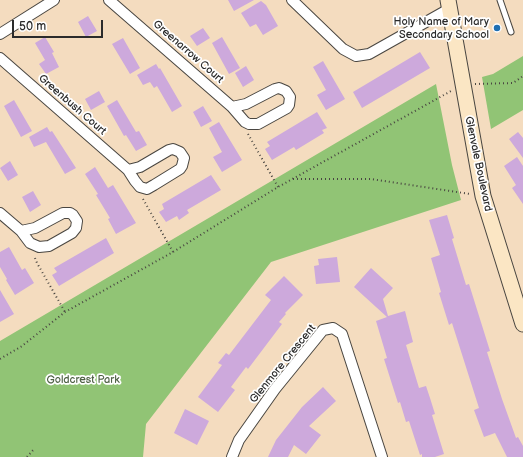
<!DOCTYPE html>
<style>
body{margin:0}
#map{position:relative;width:523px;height:457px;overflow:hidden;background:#f4dcbf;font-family:"Balsamiq Sans",sans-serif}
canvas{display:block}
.scale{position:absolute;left:12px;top:20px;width:91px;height:18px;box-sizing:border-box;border:2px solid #2b2b2b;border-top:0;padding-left:5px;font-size:12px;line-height:14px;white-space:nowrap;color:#2b2b2b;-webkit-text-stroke:3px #fff;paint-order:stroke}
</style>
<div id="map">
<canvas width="523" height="457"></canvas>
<div class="scale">50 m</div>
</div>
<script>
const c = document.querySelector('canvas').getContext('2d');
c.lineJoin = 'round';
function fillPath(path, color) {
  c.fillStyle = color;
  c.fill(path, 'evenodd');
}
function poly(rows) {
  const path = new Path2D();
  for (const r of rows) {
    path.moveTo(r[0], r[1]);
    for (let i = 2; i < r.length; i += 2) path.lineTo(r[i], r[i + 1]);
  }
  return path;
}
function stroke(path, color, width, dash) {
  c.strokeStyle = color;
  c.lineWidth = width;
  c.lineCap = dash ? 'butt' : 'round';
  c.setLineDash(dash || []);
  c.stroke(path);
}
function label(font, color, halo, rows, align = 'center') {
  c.font = font + ' "Balsamiq Sans",sans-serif';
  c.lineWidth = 3.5;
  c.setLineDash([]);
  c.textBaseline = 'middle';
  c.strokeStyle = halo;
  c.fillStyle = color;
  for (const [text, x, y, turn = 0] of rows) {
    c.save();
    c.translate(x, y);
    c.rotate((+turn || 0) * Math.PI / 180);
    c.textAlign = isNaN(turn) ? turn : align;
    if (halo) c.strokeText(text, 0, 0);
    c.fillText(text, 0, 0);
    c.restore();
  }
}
fillPath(poly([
 [523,56,523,110,491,129,482,77,493,74],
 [436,84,452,165,461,200,271,262,146,424,143,457,0,457,0,341]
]), '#91c475');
fillPath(poly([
 [228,0,254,0,234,11],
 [261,1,266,5,278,26,263,35,256,24,250,27,241,13],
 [88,16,97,31,86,37,78,22],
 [203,28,210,38,197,46,190,36],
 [45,37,54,52,52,53,59,67,46,74,39,64,45,60,35,43],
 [222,37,240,68,229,74,212,43],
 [123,38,140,68,130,74,112,44],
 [420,52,430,68,362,108,353,92],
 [323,61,345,99,326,110,317,95,326,90,313,67],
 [156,64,159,69,160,68,182,106,172,112,157,86,154,88,150,82,143,85,137,75],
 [246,66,254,80,243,87,235,73],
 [99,91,105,102,91,110,85,99],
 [14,100,32,131,21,137,4,106],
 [117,100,136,132,139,131,147,145,136,151,126,135,124,136,107,106],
 [203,106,212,121,201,127,193,112],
 [317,112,327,128,322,130,324,133,296,150,294,147,272,160,265,149,270,146,267,142],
 [219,122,242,160,222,172,213,157,222,152,209,128],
 [47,127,50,132,52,131,76,168,65,174,46,142,34,147,29,137],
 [518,132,523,138,523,158,509,139],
 [517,157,523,166,523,204,512,188,516,185,504,166],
 [10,161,18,175,8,181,0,168],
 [95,167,108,188,113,185,136,223,116,234,108,219,110,218,96,195,98,194,85,174],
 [211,175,221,190,187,210,189,213,179,220,177,216,166,222,159,212,164,209,162,204],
 [33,191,41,205,30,212,22,197],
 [447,215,454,238,452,239,466,285,469,284,490,351,487,352,502,399,516,438,518,437,523,446,523,457,507,457,495,433,484,437,474,410,479,408,452,323,449,325,439,293,441,292,431,258,440,255,429,220],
 [106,238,114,253,59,286,52,275,57,272,54,268],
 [9,247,22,270,25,268,34,283,15,295,6,280,7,279,0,267,0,252],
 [337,257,340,282,316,284,314,266,319,265,318,259],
 [371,268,393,288,383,299,388,316,405,311,413,342,406,345,419,388,426,386,430,398,435,414,432,415,444,454,435,457,422,457,422,454,420,455,409,421,406,422,400,402,398,403,384,359,387,358,376,321,387,317,354,287],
 [284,276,303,295,285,313,286,314,279,322,282,324,248,369,246,367,231,387,235,390,218,412,198,397,222,365,218,363,226,353,229,355,271,300,265,295],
 [0,290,14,314,0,322],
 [323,387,336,401,309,426,321,435,306,454,294,445,288,457,268,457,276,440,302,407],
 [185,409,209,421,197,445,174,433]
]), '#cda9dc');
const lane = poly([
 [500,0,511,32]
]);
const street = poly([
 [109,0,232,107,245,122,249,124,258,124,287,108,289,105,290,97,286,91,279,88,275,89,246,104,232,107],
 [292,0,343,49,356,56,369,54,449,9],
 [0,34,54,0],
 [0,58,128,170,135,181,140,187,147,189,154,185,180,169,182,166,184,158,180,152,173,149,169,150,140,167,128,170],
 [0,213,21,231,30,243,39,247,49,246,72,233,76,228,77,221,73,215,70,213,63,213,35,228,21,231],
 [232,457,239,440,275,389,323,330,333,328,342,334,382,457]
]);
const secondary = poly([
 [448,0,483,196,523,324]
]);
stroke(lane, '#494641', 7);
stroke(street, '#494641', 12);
stroke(secondary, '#494641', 17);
stroke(poly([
 [475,84,513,83,523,76],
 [248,134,278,187],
 [293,179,371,179,470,194],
 [143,199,173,252],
 [35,258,37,263,65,312],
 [0,359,22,346,65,312,173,252,278,187,451,91],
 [27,457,34,449]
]), '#494641', 2, [1, 3]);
stroke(lane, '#fff', 5);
stroke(street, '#fff', 10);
stroke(secondary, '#fbe6c4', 15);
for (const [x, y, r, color] of [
 [497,28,4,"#1f6fb2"]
]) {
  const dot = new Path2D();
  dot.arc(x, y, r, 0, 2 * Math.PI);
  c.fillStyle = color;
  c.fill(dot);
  stroke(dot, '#fff', 1.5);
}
label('11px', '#2b2b2b', '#fff', [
 ["Holy Name of Mary",489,22],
 ["Secondary School",489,35]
], 'right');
label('11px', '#2b2b2b', '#fff', [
 ["Greenarrow Court",188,52,41],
 ["Greenbush Court",72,105,41],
 ["Glenvale Boulevard",478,164,78],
 ["Glenmore Crescent",283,364,-51]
]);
label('11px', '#4f6145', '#fff', [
 ["Goldcrest Park",83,380]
]);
</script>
